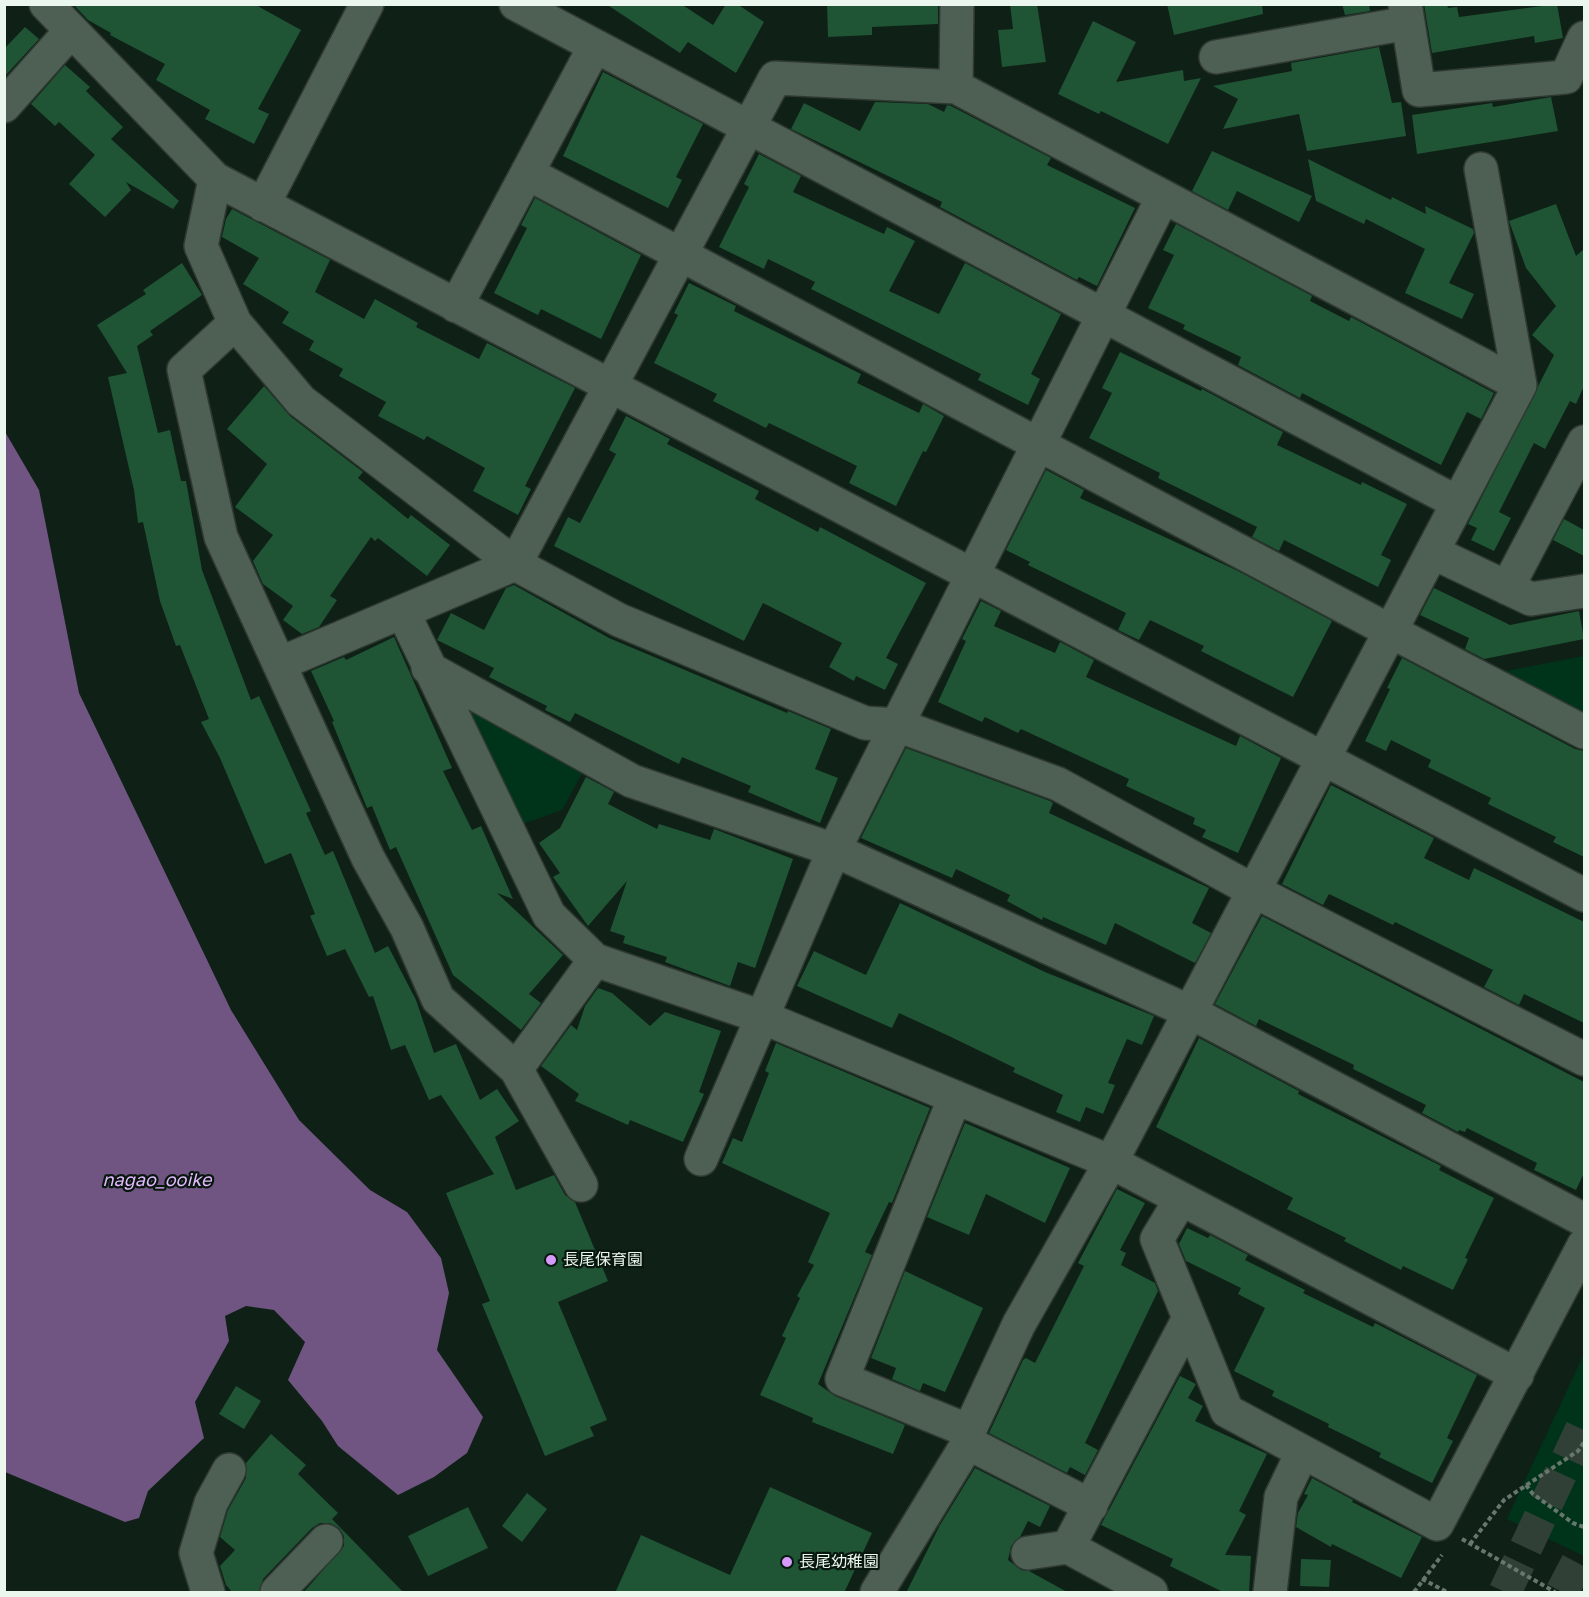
<!DOCTYPE html>
<meta charset="utf-8">
<style>
body{margin:0}
#map{position:relative;width:1589px;height:1597px;overflow:hidden;background:#0f2016;font-family:"Golos Text",sans-serif}
canvas{display:block}
.frame{position:absolute;inset:0;border:6px solid #ebf6ee;pointer-events:none}
</style>
<div id="map">
<canvas width="1589" height="1597"></canvas>
<div class="frame"></div>
</div>
<script>
const c = document.querySelector('canvas').getContext('2d');
c.lineJoin = 'round';
function fillPath(path, color) {
  c.fillStyle = color;
  c.fill(path, 'evenodd');
}
function poly(rows) {
  const path = new Path2D();
  for (const r of rows) {
    path.moveTo(r[0], r[1]);
    for (let i = 2; i < r.length; i += 2) path.lineTo(r[i], r[i + 1]);
  }
  return path;
}
function stroke(path, color, width, dash) {
  c.strokeStyle = color;
  c.lineWidth = width;
  c.lineCap = dash ? 'butt' : 'round';
  c.setLineDash(dash || []);
  c.stroke(path);
}
function label(font, color, halo, rows, align = 'center') {
  c.font = font + ' "Golos Text","Noto Sans JP",sans-serif';
  c.lineWidth = 4.5;
  c.setLineDash([]);
  c.textBaseline = 'middle';
  c.strokeStyle = halo;
  c.fillStyle = color;
  for (const [text, x, y, turn = 0] of rows) {
    c.save();
    c.translate(x, y);
    c.rotate((+turn || 0) * Math.PI / 180);
    c.textAlign = isNaN(turn) ? turn : align;
    if (halo) c.strokeText(text, 0, 0);
    c.fillText(text, 0, 0);
    c.restore();
  }
}
fillPath(poly([
 [1584,656,1584,717,1501,672],
 [465,698,586,766,562,810,517,826,458,709],
 [1584,1354,1584,1556,1507,1519]
]), '#00341a');
fillPath(poly([
 [4,430,39,490,79,693,231,1010,299,1120,370,1190,407,1212,441,1258,449,1293,437,1350,483,1417,467,1453,434,1477,398,1495,338,1446,322,1421,288,1380,305,1342,274,1310,246,1306,225,1316,229,1341,195,1402,204,1438,148,1491,139,1518,125,1522,5,1472]
]), '#705481');
fillPath(poly([
 [73,4,254,4,301,30,258,109,269,114,254,144,205,119,210,110,156,80,165,64,110,35,111,33,88,20],
 [606,4,681,4,713,25,726,4,737,4,764,22,736,73,688,42,680,53],
 [827,4,938,4,938,24,872,27,872,35,828,37],
 [1010,4,1037,4,1046,62,1002,67,998,30,1013,29],
 [1167,4,1262,4,1263,14,1174,35],
 [1342,4,1369,4,1370,11,1345,15],
 [1424,4,1447,4,1448,8,1457,7,1459,17,1557,4,1563,38,1535,43,1534,36,1432,53],
 [1093,21,1136,42,1116,82,1183,70,1184,81,1201,78,1168,144,1101,111,1099,114,1058,94],
 [25,27,39,39,4,77,4,49],
 [1379,47,1392,103,1401,102,1406,136,1307,151,1299,114,1223,129,1238,99,1213,86,1292,71,1291,63],
 [65,65,90,87,86,91,123,127,111,139,179,201,173,209,126,182,131,190,105,217,69,184,95,155,59,122,55,126,31,104],
 [603,72,703,124,676,177,682,180,668,208,563,156],
 [1551,97,1558,131,1417,154,1412,115,1492,103,1493,107],
 [875,102,928,104,944,112,947,105,951,106,1051,158,1047,165,1135,208,1097,286,1079,277,1077,280,940,207,942,202,791,129,804,103,860,131],
 [1212,151,1312,196,1299,222,1237,191,1228,210,1192,191],
 [759,154,801,176,793,192,884,234,887,227,915,241,889,291,939,314,965,263,1061,314,1031,374,1040,379,1028,405,978,380,981,374,811,289,815,282,768,259,764,269,719,247,749,187,744,184],
 [1308,159,1391,200,1392,197,1426,214,1425,206,1473,229,1474,233,1449,283,1474,294,1462,319,1405,293,1425,249,1366,219,1364,224,1316,201],
 [535,198,641,255,601,339,541,309,538,315,494,293,527,228,521,225],
 [1556,204,1576,256,1584,249,1584,386,1576,404,1570,401,1545,449,1534,443,1499,512,1511,518,1494,551,1471,540,1477,528,1468,524,1554,355,1532,335,1556,306,1526,268,1509,221],
 [232,209,330,260,315,292,364,319,375,299,418,323,416,327,479,359,487,343,575,388,525,486,531,489,518,515,473,491,485,468,427,436,424,440,378,416,386,402,339,376,343,369,309,350,314,341,282,323,289,312,243,284,259,258,222,237,226,219],
 [1176,224,1312,296,1310,301,1349,321,1351,317,1494,393,1481,419,1467,412,1441,465,1302,393,1300,398,1238,365,1241,357,1183,329,1185,325,1148,308,1174,255,1163,250],
 [182,263,202,295,150,331,153,335,137,346,158,433,170,430,181,481,186,481,202,570,251,700,259,696,311,811,306,813,325,855,333,851,375,953,388,946,416,1000,434,1053,456,1044,480,1100,497,1089,519,1121,495,1137,516,1190,554,1175,565,1195,575,1202,608,1281,558,1302,607,1420,590,1427,594,1436,545,1456,482,1304,490,1301,446,1193,494,1174,441,1095,429,1100,405,1045,391,1050,373,996,369,997,345,949,327,956,310,916,315,914,291,853,265,864,220,758,201,722,209,719,180,645,176,646,160,601,143,522,138,523,134,490,108,377,127,373,97,325,146,294,143,290],
 [689,283,736,306,734,311,861,374,857,383,919,413,923,404,944,416,926,452,923,451,896,506,849,483,857,466,769,423,766,428,713,401,717,394,654,363,678,315,674,313],
 [1120,352,1201,391,1202,389,1283,432,1277,445,1361,485,1362,482,1407,504,1381,555,1391,560,1378,587,1284,540,1279,551,1252,537,1257,527,1158,478,1160,473,1089,438,1112,393,1102,388],
 [264,386,290,416,363,472,358,478,408,519,411,515,450,545,427,576,378,538,375,541,371,537,330,596,337,600,319,627,302,634,283,620,293,606,263,584,253,561,273,535,235,507,267,464,227,429],
 [626,416,670,439,667,444,759,491,755,499,818,532,820,527,926,583,886,658,898,664,885,690,856,676,854,681,829,667,842,643,763,603,744,641,554,546,568,517,580,523,616,454,609,450],
 [1046,470,1084,490,1080,498,1236,570,1332,621,1293,697,1201,651,1204,646,1150,620,1139,640,1118,630,1126,613,1028,565,1030,562,1006,550],
 [1564,519,1584,530,1584,556,1553,540],
 [514,585,609,638,787,713,788,711,831,729,815,769,838,778,820,823,748,792,751,786,682,757,679,764,575,713,570,722,545,710,547,706,489,677,494,668,437,640,451,613,484,630,506,588],
 [1434,588,1510,625,1579,611,1584,639,1484,659,1465,649,1469,638,1420,615],
 [981,601,1001,611,994,626,1055,653,1060,642,1094,660,1086,677,1236,746,1240,736,1281,758,1238,853,1202,837,1206,830,1193,824,1195,818,1126,786,1129,779,1021,729,1018,733,985,717,982,722,938,702,966,641,962,639],
 [394,637,452,768,443,771,472,830,481,826,513,899,497,893,563,955,529,994,541,1003,521,1030,453,975,396,847,390,850,372,806,367,808,332,722,334,721,311,671,344,657,346,660],
 [1402,658,1575,749,1584,751,1584,857,1553,842,1556,837,1488,804,1491,798,1428,767,1431,760,1391,740,1386,751,1365,741,1390,689,1387,688],
 [906,748,1050,801,1053,803,1049,813,1209,888,1192,923,1211,933,1195,963,1115,923,1106,945,1043,917,1042,920,1007,901,1010,895,956,869,952,878,861,838],
 [586,777,614,792,608,804,657,829,659,824,710,840,714,829,793,859,755,968,738,962,730,986,665,962,667,957,623,943,625,936,610,931,627,881,588,926,553,877,560,873,539,843,560,828],
 [1331,785,1434,838,1424,858,1469,880,1474,868,1584,922,1584,1023,1524,994,1519,1005,1484,987,1493,970,1395,922,1393,925,1329,894,1323,905,1282,884],
 [900,903,1045,972,1154,1016,1142,1045,1127,1039,1108,1083,1115,1085,1103,1114,1086,1107,1080,1122,1056,1112,1063,1095,1013,1072,1015,1068,951,1037,899,1013,892,1028,797,986,814,951,866,975],
 [1262,916,1584,1082,1584,1173,1576,1190,1534,1170,1537,1163,1467,1128,1465,1132,1459,1130,1458,1132,1422,1113,1426,1105,1353,1069,1354,1065,1259,1019,1256,1026,1215,1004],
 [598,988,612,993,650,1026,665,1012,721,1031,699,1092,704,1094,683,1142,630,1120,628,1125,575,1101,579,1094,541,1066,571,1025,577,1030,585,1006],
 [1199,1038,1299,1091,1298,1094,1441,1166,1439,1170,1494,1198,1465,1258,1468,1259,1453,1290,1403,1266,1401,1270,1344,1241,1346,1238,1287,1209,1293,1198,1156,1127],
 [776,1043,930,1108,892,1203,889,1202,865,1252,872,1255,818,1384,835,1396,905,1425,893,1454,812,1422,813,1418,760,1395,786,1338,782,1336,800,1298,797,1296,814,1265,808,1262,830,1213,722,1163,733,1138,742,1142,769,1073,765,1071],
 [965,1123,1070,1168,1045,1223,986,1194,969,1235,927,1217],
 [1117,1189,1145,1203,1120,1250,1126,1253,1121,1265,1155,1283,1158,1291,1085,1443,1098,1450,1085,1475,1070,1467,1067,1473,989,1433,1023,1360,1026,1358,1035,1363,1084,1266,1078,1263],
 [1187,1228,1208,1238,1210,1235,1248,1255,1245,1260,1305,1290,1303,1293,1373,1327,1375,1323,1477,1375,1447,1438,1453,1441,1432,1483,1379,1457,1381,1453,1328,1427,1329,1424,1272,1396,1274,1391,1234,1371,1265,1308,1238,1294,1241,1288,1186,1261,1179,1244],
 [905,1271,983,1308,945,1392,923,1383,920,1391,892,1379,896,1368,871,1358],
 [1180,1376,1196,1384,1188,1398,1203,1406,1195,1421,1267,1454,1239,1511,1246,1515,1225,1555,1251,1556,1249,1593,1225,1593,1170,1566,1173,1559,1101,1525],
 [236,1386,261,1401,244,1429,219,1414],
 [271,1434,306,1465,298,1474,338,1513,332,1519,404,1593,303,1593,344,1546,344,1536,339,1528,330,1523,320,1523,312,1528,263,1579,259,1593,233,1593,226,1585,220,1566,235,1550,220,1537,228,1510,246,1478,246,1463],
 [975,1468,1050,1506,1040,1527,1028,1521,1020,1537,1011,1546,1008,1560,1021,1570,1029,1571,1069,1593,906,1593,940,1525],
 [1312,1478,1353,1500,1352,1502,1422,1537,1401,1578,1332,1544,1331,1547,1296,1527,1298,1513,1308,1495,1304,1494],
 [770,1487,872,1533,844,1593,615,1593,641,1535,730,1575],
 [527,1493,547,1509,522,1542,502,1526],
 [468,1507,488,1548,428,1576,408,1536],
 [1301,1559,1331,1560,1329,1587,1300,1586]
]), '#1f5435');
stroke(poly([
 [1505,1592,1584,1424],
 [1562,1592,1584,1550]
]), '#304036', 33, [33, 16]);
const minor = poly([
 [46,4,215,179,1584,895],
 [516,4,1458,503],
 [1405,4,1419,90,1566,77,1584,38],
 [1216,57,1408,23],
 [956,87,957,4],
 [4,106,71,31],
 [527,173,1390,631,1584,732],
 [215,179,201,246,235,323,301,401,515,564,619,620,865,723,897,725,1058,784,1254,891,1584,1059],
 [263,205,367,4],
 [456,306,595,46],
 [235,323,184,370,221,537,368,858,407,928,438,999,516,1069,581,1185],
 [1432,552,1531,599,1584,591],
 [1507,588,1584,442],
 [403,612,549,915,595,960,762,1017,1111,1162,1517,1375],
 [279,664,515,564,775,78,956,87,1520,385],
 [428,668,632,781,834,850,1190,1012,1584,1220],
 [516,1069,595,960],
 [955,1097,842,1379,969,1431],
 [701,1159,834,850,1163,197],
 [1181,1199,1157,1239,1227,1411,1437,1524,1584,1245],
 [968,1443,1091,1506],
 [1028,1553,1068,1547],
 [208,1592,196,1553,211,1503,229,1470],
 [277,1592,326,1541],
 [877,1592,968,1443,969,1431,1019,1324,1111,1162,1520,385,1481,169],
 [1151,1592,1068,1547,1188,1320],
 [1270,1592,1281,1497,1302,1453]
]);
stroke(minor, '#2f3932', 36);
stroke(poly([
 [1526,1485,1533,1494,1573,1523,1584,1527],
 [1462,1539,1555,1592],
 [1470,1544,1504,1500,1578,1451,1584,1442],
 [1422,1579,1447,1592],
 [1414,1592,1442,1555]
]), '#68776e', 4, [4.5, 3]);
stroke(minor, '#4d6053', 33);
for (const [x, y, r, color] of [
 [551,1260,6,"#d69bfa"],
 [787,1562,6,"#d69bfa"]
]) {
  const dot = new Path2D();
  dot.arc(x, y, r, 0, 2 * Math.PI);
  c.fillStyle = color;
  c.fill(dot);
  stroke(dot, '#07170d', 2);
}
label('16px', '#ebf6ee', '#07170d', [
 ["長尾保育園",563,1260],
 ["長尾幼稚園",799,1562]
], 'left');
label('italic 18px', '#e4b8ff', '#07170d', [
 ["nagao_ooike",157,1180]
]);
</script>
